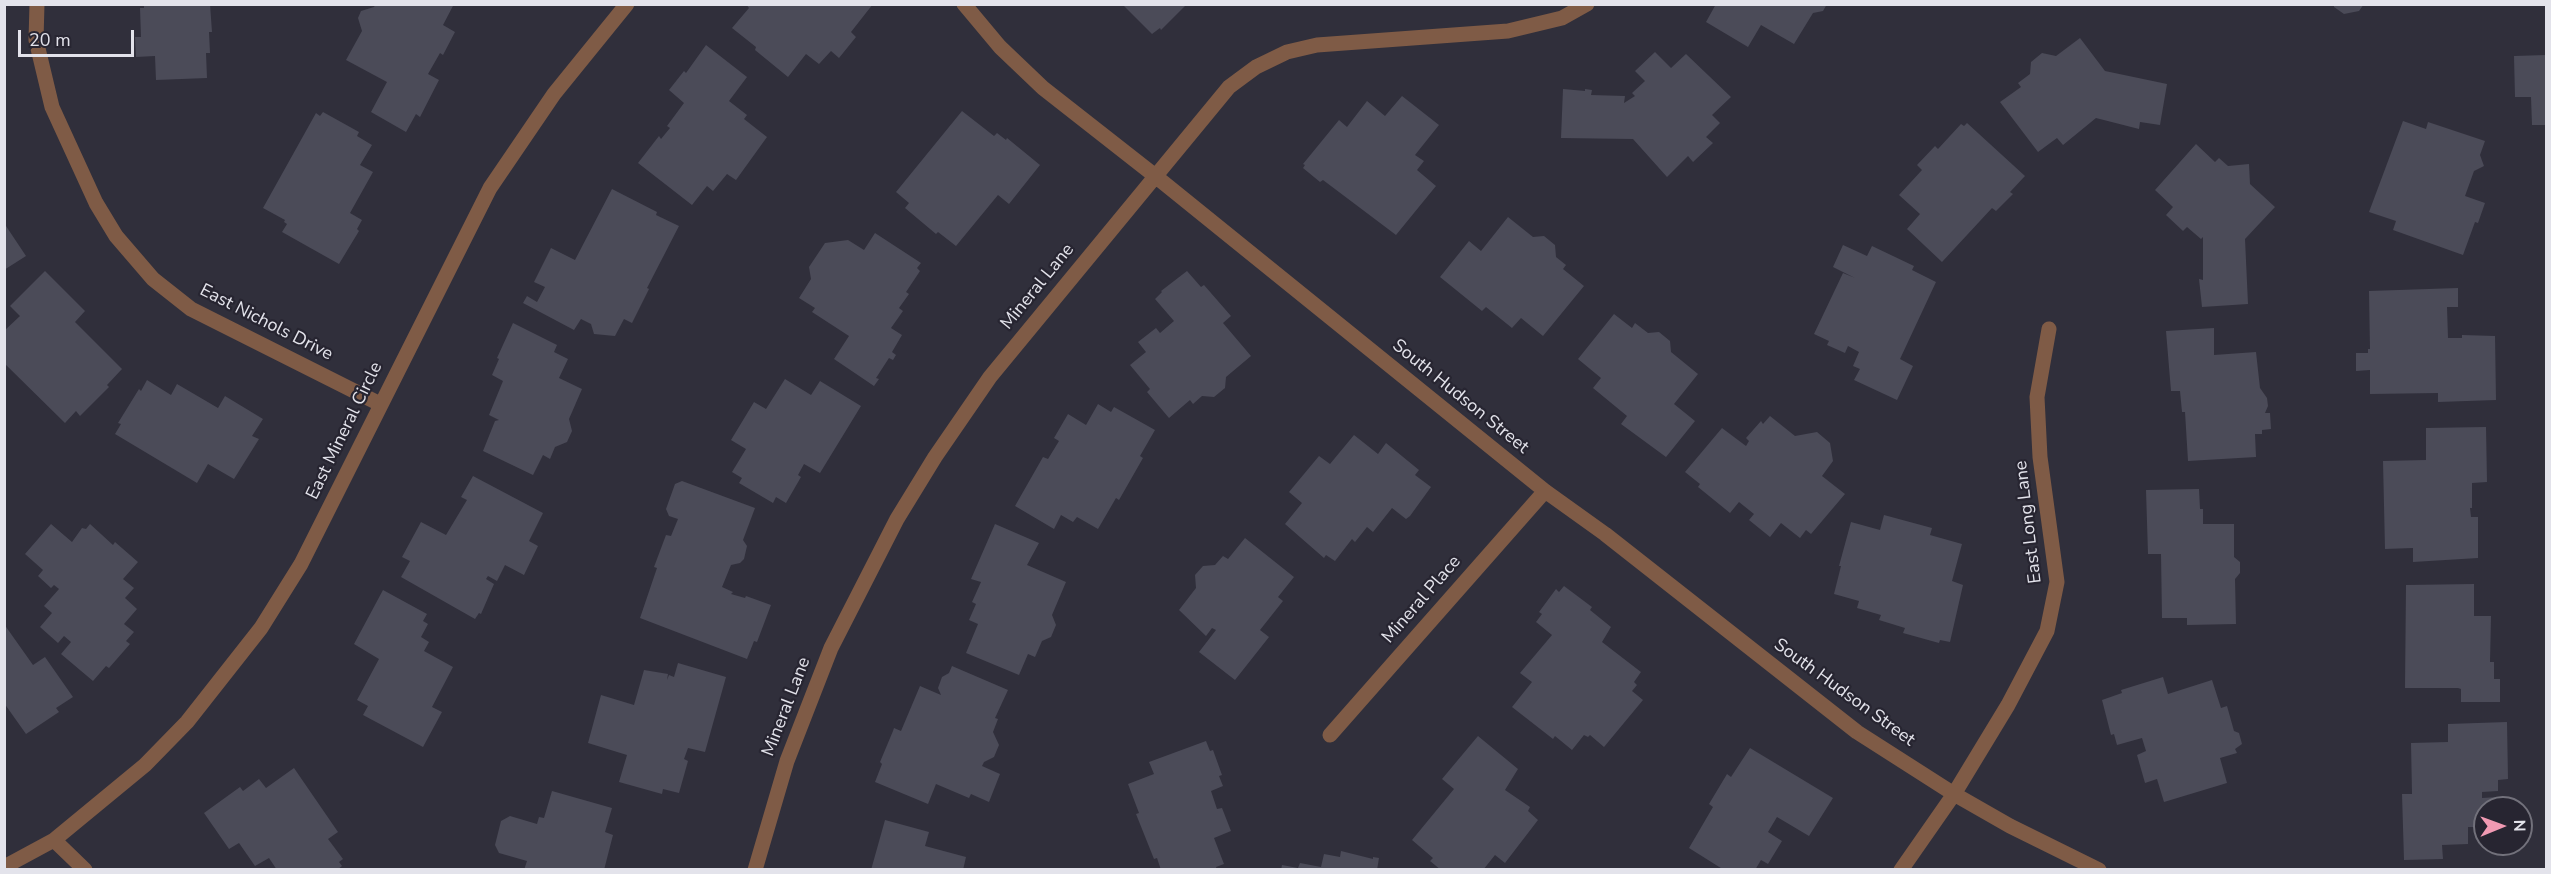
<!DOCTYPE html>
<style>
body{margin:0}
#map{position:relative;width:2551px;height:874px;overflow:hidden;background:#302f3b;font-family:"Nunito Sans",sans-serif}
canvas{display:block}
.frame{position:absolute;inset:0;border:6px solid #e3e3eb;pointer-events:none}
.north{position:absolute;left:2473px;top:796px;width:60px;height:60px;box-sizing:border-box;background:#272531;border:2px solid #72717b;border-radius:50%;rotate:89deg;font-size:16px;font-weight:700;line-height:24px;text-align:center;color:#e3e3eb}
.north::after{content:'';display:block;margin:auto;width:21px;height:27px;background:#f19ab3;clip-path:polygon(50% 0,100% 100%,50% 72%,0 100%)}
.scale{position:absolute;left:18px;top:30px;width:116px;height:27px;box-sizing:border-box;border:3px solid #e3e3eb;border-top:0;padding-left:8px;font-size:18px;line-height:21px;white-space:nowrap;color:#e3e3eb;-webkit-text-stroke:4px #272531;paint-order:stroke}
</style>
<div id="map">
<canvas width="2551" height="874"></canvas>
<div class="frame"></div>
<div class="north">N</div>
<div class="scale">20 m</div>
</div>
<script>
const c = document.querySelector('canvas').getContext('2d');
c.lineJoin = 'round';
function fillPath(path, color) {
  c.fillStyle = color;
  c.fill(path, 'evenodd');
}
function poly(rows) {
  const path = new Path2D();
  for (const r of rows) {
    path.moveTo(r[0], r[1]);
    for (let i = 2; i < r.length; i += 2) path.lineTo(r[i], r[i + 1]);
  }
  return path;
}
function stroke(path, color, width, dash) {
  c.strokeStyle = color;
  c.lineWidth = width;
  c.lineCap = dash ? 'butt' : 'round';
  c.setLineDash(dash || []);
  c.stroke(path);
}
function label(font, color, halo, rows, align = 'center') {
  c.font = font + ' "Nunito Sans",sans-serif';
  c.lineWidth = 4.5;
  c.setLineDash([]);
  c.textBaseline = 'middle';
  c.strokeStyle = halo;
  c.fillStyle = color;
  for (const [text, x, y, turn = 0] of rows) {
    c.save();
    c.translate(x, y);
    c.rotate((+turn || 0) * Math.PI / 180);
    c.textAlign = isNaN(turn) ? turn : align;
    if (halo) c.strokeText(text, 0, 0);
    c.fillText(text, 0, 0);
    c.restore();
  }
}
fillPath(poly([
 [144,4,210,4,212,32,209,32,210,53,206,53,207,78,156,80,155,56,136,57,135,37,141,37,140,8,144,8],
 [376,4,454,4,443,25,455,32,443,55,440,53,428,74,439,80,420,117,416,114,406,132,371,112,387,82,346,60,362,31,358,18,361,11,374,7],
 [746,4,873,4,851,32,856,37,839,58,831,51,819,64,806,54,788,77,755,50,756,47,732,28,749,8],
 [1122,4,1187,4,1161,30,1160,28,1152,34],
 [1716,4,1827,4,1823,11,1813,13,1794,44,1761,25,1748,47,1706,22],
 [2334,4,2364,4,2359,11,2344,14,2334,7],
 [2080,38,2105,71,2167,84,2160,125,2140,122,2139,129,2096,118,2063,145,2057,138,2038,152,2000,102,2021,87,2018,83,2030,74,2031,62,2042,53,2056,56],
 [706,45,747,77,729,101,747,115,744,119,767,137,736,180,727,174,713,191,707,186,692,205,638,163,659,136,661,139,670,128,667,126,684,103,669,90,684,71,686,73],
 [1655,52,1671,68,1686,54,1731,97,1712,115,1720,123,1706,137,1713,143,1693,162,1688,156,1667,177,1633,139,1561,138,1563,89,1585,91,1585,89,1592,90,1591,95,1625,96,1624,103,1635,96,1632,93,1645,81,1635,71],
 [2546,55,2546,125,2532,125,2531,97,2515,97,2514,56],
 [1402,96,1439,125,1415,155,1424,161,1417,170,1436,186,1396,235,1323,180,1320,182,1303,168,1305,165,1303,164,1339,120,1347,127,1367,101,1385,116],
 [962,111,994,136,997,133,1006,140,1007,138,1040,165,1009,204,998,195,956,246,938,232,936,234,905,208,909,203,896,192],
 [323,112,359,132,357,136,372,145,360,165,373,172,350,213,362,220,357,229,359,231,339,264,282,232,287,224,284,222,285,220,263,208,316,113,320,116],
 [2403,121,2426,129,2428,122,2485,141,2480,155,2484,166,2474,171,2465,196,2485,203,2478,223,2475,222,2463,255,2393,230,2396,221,2369,212],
 [1967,123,2025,176,2010,192,2013,194,1996,211,1992,208,1942,262,1907,229,1920,214,1899,195,1922,170,1917,165,1935,146,1938,149,1961,124,1964,126],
 [2196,144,2215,162,2219,158,2228,166,2249,164,2250,184,2275,207,2245,239,2248,304,2202,307,2199,279,2203,280,2203,237,2201,239,2187,227,2183,231,2166,215,2173,207,2155,190],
 [612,189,657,212,656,215,679,226,647,288,649,289,632,323,624,319,615,336,594,334,591,324,581,319,574,330,523,303,527,296,537,302,545,287,534,282,551,248,575,260],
 [1508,217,1533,237,1544,236,1555,245,1556,257,1566,265,1563,269,1584,286,1543,336,1521,318,1512,328,1486,307,1482,311,1440,277,1469,241,1481,251],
 [4,223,26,256,4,270],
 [875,233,921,263,917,268,920,271,906,292,909,294,899,308,903,311,891,328,902,335,892,352,896,355,893,360,889,358,876,378,879,379,874,386,834,359,849,336,812,312,815,308,799,298,811,279,809,267,825,243,848,240,864,250],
 [1843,245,1867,256,1872,246,1914,266,1912,270,1936,282,1900,359,1913,366,1897,400,1854,380,1860,369,1853,366,1859,352,1848,346,1845,353,1827,345,1829,341,1814,334,1843,273,1855,278,1833,267],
 [45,271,85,311,75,322,122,369,107,385,109,387,80,416,76,411,65,423,4,363,4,331,20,316,10,306],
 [1187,271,1201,287,1204,285,1231,316,1223,323,1251,356,1226,377,1225,388,1214,397,1202,396,1193,404,1190,400,1169,418,1147,392,1150,389,1130,365,1146,352,1138,342,1156,328,1160,333,1174,321,1155,299,1162,292,1161,291],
 [2458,288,2458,307,2447,307,2448,338,2462,338,2462,335,2495,336,2496,400,2438,402,2438,393,2370,394,2370,370,2356,371,2356,353,2368,353,2368,349,2370,349,2369,291],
 [1614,314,1632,328,1635,323,1648,333,1659,332,1670,341,1671,352,1698,374,1674,404,1695,421,1666,457,1621,424,1627,416,1593,388,1601,378,1578,359],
 [513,323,557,345,554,352,568,359,559,378,582,389,569,419,572,431,567,442,555,447,550,459,543,455,533,475,483,451,495,421,499,420,489,415,503,381,492,375,499,359,497,358],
 [2214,328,2214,355,2256,352,2260,388,2267,398,2268,406,2265,413,2270,413,2271,429,2262,430,2262,434,2255,434,2256,457,2188,461,2185,412,2182,412,2180,391,2171,391,2166,331],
 [785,379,811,395,820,381,861,406,820,473,804,464,798,475,801,477,786,503,776,497,773,503,739,483,742,478,732,472,746,449,731,440,754,402,766,409],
 [147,380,171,395,177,384,218,408,225,396,263,419,252,436,259,439,234,479,208,464,197,483,115,434,121,424,118,423,139,389,141,391],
 [1098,404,1111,412,1114,407,1155,430,1140,456,1143,458,1119,500,1116,498,1098,529,1077,517,1073,522,1061,515,1054,529,1015,506,1043,457,1048,459,1059,441,1054,438,1068,414,1086,425],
 [1770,416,1795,436,1817,432,1830,443,1833,461,1822,476,1845,494,1811,534,1806,530,1800,538,1781,523,1770,537,1749,520,1754,514,1739,502,1730,513,1698,487,1700,484,1685,472,1722,428,1746,446,1749,441,1746,438,1761,421,1763,424],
 [2486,427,2487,482,2472,483,2472,508,2470,508,2471,517,2478,517,2478,558,2413,562,2413,548,2385,549,2383,461,2426,460,2426,428],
 [1354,435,1378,454,1386,443,1419,470,1415,475,1431,487,1410,516,1406,519,1392,508,1373,532,1367,527,1355,542,1352,539,1335,561,1326,555,1324,558,1285,524,1302,503,1289,492,1319,456,1330,464],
 [473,476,543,513,529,541,538,546,524,575,505,565,497,581,488,576,486,579,494,584,481,614,479,613,475,619,401,577,410,561,402,557,421,522,446,535,467,500,461,497],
 [682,481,755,508,743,540,747,546,744,559,740,563,731,565,722,587,733,592,731,594,745,598,746,596,771,605,757,642,754,641,747,659,640,618,657,568,654,567,666,535,671,536,678,519,669,516,666,509,675,484],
 [2199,489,2200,509,2203,509,2203,524,2234,524,2234,557,2240,562,2240,573,2235,579,2236,624,2187,625,2187,618,2162,618,2161,554,2148,554,2146,490],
 [1884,515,1932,528,1930,535,1962,544,1952,581,1963,585,1950,642,1940,640,1939,643,1903,633,1905,628,1879,620,1881,615,1857,608,1859,601,1834,594,1841,566,1839,566,1851,522,1880,530],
 [51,524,72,542,82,528,86,529,90,524,113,545,115,542,138,562,123,579,134,588,125,598,137,609,124,624,134,632,126,641,130,644,109,668,106,666,93,681,61,654,71,642,64,636,58,643,40,627,52,613,44,606,59,589,54,585,51,588,38,576,43,570,25,554],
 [995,524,1039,543,1027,565,1066,582,1052,615,1056,625,1051,637,1042,641,1035,657,1028,654,1019,675,966,653,978,624,969,620,976,604,972,602,981,582,971,579],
 [1245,538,1294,577,1278,597,1283,601,1260,630,1269,637,1235,680,1199,652,1216,630,1212,628,1206,636,1179,610,1196,588,1195,575,1203,566,1215,565,1223,556,1228,559],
 [2474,584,2474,616,2491,616,2490,662,2494,662,2494,679,2500,679,2500,702,2461,702,2461,689,2458,688,2405,688,2406,585],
 [1564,586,1592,607,1590,610,1611,627,1602,642,1641,672,1634,682,1637,685,1632,691,1643,700,1604,747,1590,735,1588,737,1584,735,1572,750,1555,736,1553,739,1512,707,1532,682,1520,673,1552,635,1536,622,1542,614,1539,612,1556,589,1559,592],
 [383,590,427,614,423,621,428,624,421,637,429,642,424,651,453,667,432,707,442,712,423,747,363,715,368,706,357,700,379,659,354,644],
 [4,624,33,665,45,657,73,697,56,708,59,712,26,734,4,703],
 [678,663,726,677,705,752,688,748,684,759,688,761,679,793,663,789,662,794,619,782,627,755,588,743,601,695,634,705,644,670,668,674,667,680,669,675,674,677],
 [952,666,1008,690,995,718,998,719,993,732,999,745,994,757,984,762,982,766,1000,774,989,802,971,794,969,798,936,784,928,804,875,782,882,764,880,762,893,731,894,728,901,731,920,686,941,695,938,688,942,677,949,673],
 [2163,677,2168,694,2212,680,2221,708,2227,706,2234,731,2239,733,2242,744,2235,749,2237,753,2220,758,2227,783,2164,802,2157,779,2145,783,2137,755,2146,751,2142,738,2117,745,2114,734,2111,735,2102,700,2122,693,2121,690],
 [2507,722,2508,779,2498,780,2498,791,2482,792,2482,798,2498,797,2498,808,2485,808,2485,827,2468,827,2468,844,2442,845,2443,859,2404,860,2402,794,2412,794,2411,743,2448,742,2448,724],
 [1478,736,1518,769,1505,790,1530,807,1528,811,1538,820,1505,863,1495,855,1483,870,1441,870,1430,861,1433,858,1412,840,1454,789,1442,779],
 [1206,741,1210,751,1213,750,1222,775,1219,776,1223,786,1211,791,1217,809,1222,808,1231,831,1214,838,1224,864,1216,867,1217,870,1161,870,1157,858,1154,859,1136,814,1139,813,1128,784,1154,774,1149,762],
 [1750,748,1833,798,1809,836,1777,817,1768,832,1782,841,1768,864,1761,860,1755,870,1724,870,1689,848,1713,807,1709,804,1727,774,1731,777],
 [294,768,338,832,328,839,343,859,339,862,342,866,337,870,277,870,269,858,255,866,239,843,229,849,204,813,240,787,243,791,259,779,266,788],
 [552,791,612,808,605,832,613,835,604,870,524,870,527,861,499,853,495,845,501,821,510,816,537,824,539,817,544,818],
 [885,820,929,832,925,846,966,857,963,870,871,870],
 [1341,851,1373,859,1373,857,1379,858,1377,870,1281,870,1282,865,1298,868,1300,863,1321,867,1324,854,1340,857]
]), '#4b4b58');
stroke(poly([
 [37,4,36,40,52,107,96,203,116,236,153,279,191,309,380,404],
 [964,4,1000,47,1043,88,1154,175,1545,491,1605,534,1857,732,1954,794,2010,826,2099,870],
 [1330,735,1545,491],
 [54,840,85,870],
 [4,867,54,840,145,765,187,722,261,628,301,564,490,188,554,94,627,4],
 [755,870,787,761,831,648,897,519,935,457,990,377,1229,87,1256,67,1287,52,1317,45,1508,31,1562,18,1587,4],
 [1901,870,1954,794,2008,705,2047,631,2057,582,2040,457,2037,397,2049,329]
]), '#7f5b46', 15);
label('18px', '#e3e3eb', '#272531', [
 ["Mineral Lane",1038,287,-51],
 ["East Nichols Drive",266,323,27],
 ["South Hudson Street",1460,397,39],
 ["East Mineral Circle",345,431,-64],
 ["East Long Lane",2029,522,-97],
 ["Mineral Place",1422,600,-49],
 ["South Hudson Street",1844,693,36],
 ["Mineral Lane",787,707,-69]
]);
</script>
